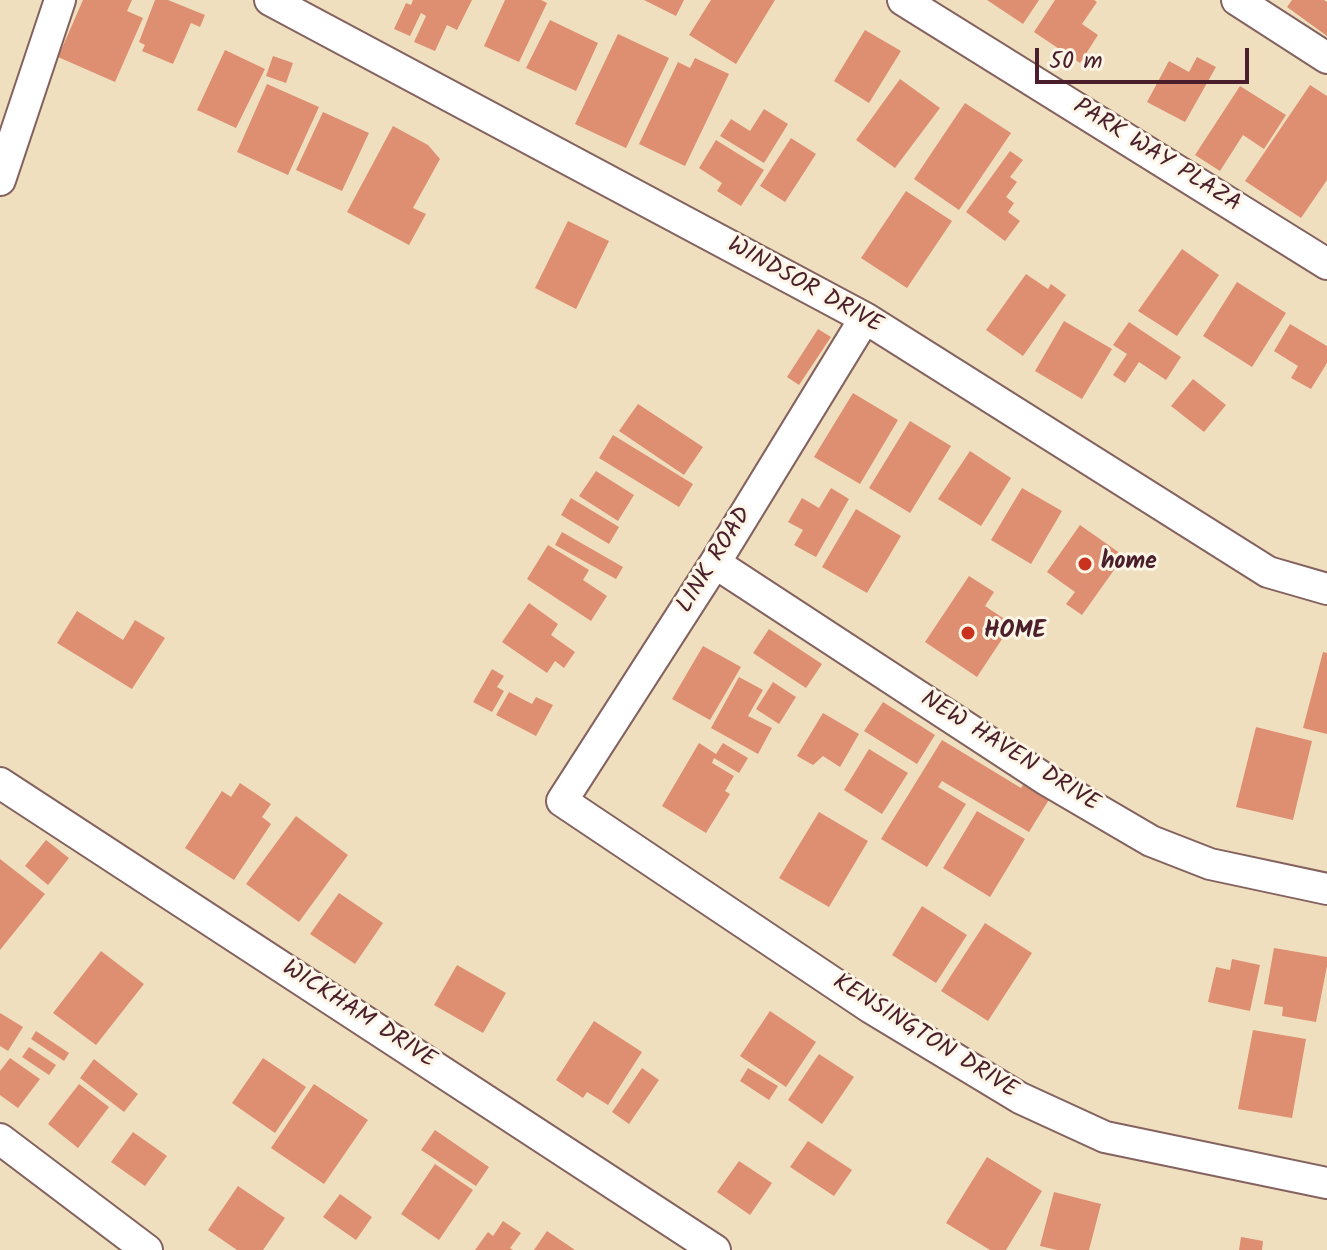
<!DOCTYPE html>
<style>
body{margin:0}
#map{position:relative;width:1327px;height:1250px;overflow:hidden;background:#efdfbf;font-family:Kalam,sans-serif}
canvas{display:block}
.scale{position:absolute;left:1035px;top:48px;width:214px;height:36px;box-sizing:border-box;border:4px solid #4a1f2b;border-top:0;padding-left:10px;font-size:24px;line-height:28px;white-space:nowrap;color:#4a1f2b;-webkit-text-stroke:6px #fcf5e5;paint-order:stroke}
</style>
<div id="map">
<canvas width="1327" height="1250"></canvas>
<div class="scale">50 m</div>
</div>
<script>
const c = document.querySelector('canvas').getContext('2d');
c.lineJoin = 'round';
function fillPath(path, color) {
  c.fillStyle = color;
  c.fill(path, 'evenodd');
}
function poly(rows) {
  const path = new Path2D();
  for (const r of rows) {
    path.moveTo(r[0], r[1]);
    for (let i = 2; i < r.length; i += 2) path.lineTo(r[i], r[i + 1]);
  }
  return path;
}
function stroke(path, color, width, dash) {
  c.strokeStyle = color;
  c.lineWidth = width;
  c.lineCap = dash ? 'butt' : 'round';
  c.setLineDash(dash || []);
  c.stroke(path);
}
function label(font, color, halo, rows, align = 'center') {
  c.font = font + ' Kalam,sans-serif';
  c.lineWidth = 6;
  c.setLineDash([]);
  c.textBaseline = 'middle';
  c.strokeStyle = halo;
  c.fillStyle = color;
  for (const [text, x, y, turn = 0] of rows) {
    c.save();
    c.translate(x, y);
    c.rotate((+turn || 0) * Math.PI / 180);
    c.textAlign = isNaN(turn) ? turn : align;
    if (halo) c.strokeText(text, 0, 0);
    c.fillText(text, 0, 0);
    c.restore();
  }
}
fillPath(poly([
 [83,0,132,0,127,11,143,18,115,82,58,57],
 [155,0,168,0,205,15,200,27,191,23,173,64,142,51,145,45,139,42],
 [413,0,472,0,457,30,447,25,435,51,414,42,426,16,421,13,410,36,394,29,406,3,411,5],
 [505,0,541,0,547,3,519,62,484,46],
 [644,0,684,0,676,16],
 [711,0,775,0,736,64,689,35],
 [987,0,1039,0,1023,24],
 [1055,0,1094,0,1097,2,1082,24,1098,35,1080,63,1034,32],
 [1292,0,1324,0,1327,2,1327,36,1287,7],
 [550,20,598,43,576,91,526,68],
 [865,30,901,51,869,103,834,81],
 [618,34,669,58,626,148,575,124],
 [225,50,265,69,236,128,197,110],
 [273,56,293,63,286,83,266,76],
 [1197,57,1216,67,1185,122,1147,102,1169,61,1189,72],
 [695,58,729,74,685,166,639,144,678,62,690,68],
 [900,79,940,108,895,168,856,140],
 [267,84,319,107,288,175,237,152],
 [1310,85,1327,96,1327,180,1301,218,1245,181],
 [1240,86,1286,115,1264,149,1243,135,1220,171,1195,155],
 [965,103,1011,133,959,210,914,179],
 [764,109,788,124,764,163,720,136,731,119,750,131],
 [323,112,369,133,342,191,296,170],
 [393,126,428,145,440,159,413,208,426,214,409,245,347,212],
 [791,138,816,154,785,202,760,186],
 [716,140,764,170,741,206,717,191,722,183,699,168],
 [1010,151,1023,160,1010,177,1017,182,1006,197,1014,203,1008,212,1020,221,1005,241,966,212],
 [906,191,952,221,907,288,861,258],
 [568,221,609,241,576,309,535,288],
 [1182,249,1219,275,1177,336,1138,311],
 [1026,274,1048,289,1051,284,1066,295,1023,356,986,330],
 [1237,282,1286,313,1252,367,1203,336],
 [1064,321,1112,349,1082,399,1035,371],
 [1129,322,1181,357,1166,380,1139,362,1125,383,1113,375,1127,354,1113,345],
 [1290,324,1327,346,1327,363,1311,389,1291,378,1298,366,1274,351],
 [818,329,831,337,799,385,787,377],
 [1193,379,1226,405,1204,432,1171,406],
 [853,393,898,420,860,484,814,457],
 [638,404,703,447,684,475,619,431],
 [910,421,951,446,910,513,869,488],
 [613,435,693,484,679,507,599,458],
 [970,451,1011,478,981,526,938,499],
 [596,471,634,495,618,521,579,496],
 [831,488,849,499,816,557,794,545,803,530,788,522,802,498,819,508],
 [1022,488,1062,511,1031,564,991,540],
 [571,498,619,527,609,544,561,515],
 [856,509,901,536,867,593,822,567],
 [1080,525,1124,556,1082,615,1066,604,1075,592,1047,572],
 [562,532,623,567,616,579,555,545],
 [548,545,589,570,583,580,607,596,591,621,527,579],
 [969,576,994,592,985,606,1012,624,977,677,925,642],
 [529,603,558,624,551,635,575,652,564,668,555,661,547,673,502,642],
 [77,611,123,640,135,620,165,638,132,689,57,643],
 [769,629,822,664,806,688,753,653],
 [703,646,741,667,710,720,672,699],
 [1323,652,1327,653,1327,734,1303,728],
 [492,669,504,676,497,687,504,691,492,712,473,702],
 [739,677,763,690,748,716,772,728,758,754,711,728],
 [773,682,796,697,779,724,756,709],
 [509,692,532,704,536,697,553,705,536,736,496,715],
 [883,702,935,735,917,764,864,731],
 [823,713,859,734,840,767,823,756,813,765,797,756],
 [1256,727,1312,741,1293,820,1236,807],
 [942,740,1021,788,1025,782,1050,798,1029,832,942,781,938,787,966,804,927,867,881,839],
 [699,743,716,754,723,743,748,758,739,773,714,758,712,763,734,776,725,791,730,794,706,833,662,806],
 [869,749,908,773,882,814,844,790],
 [240,783,271,804,262,817,271,824,234,880,185,848,222,791,231,797],
 [977,811,1025,839,990,897,943,868],
 [819,812,868,841,829,907,779,878],
 [296,816,348,855,299,922,246,884],
 [46,840,69,858,48,885,25,866],
 [0,859,45,894,0,950],
 [339,893,383,923,355,964,310,934],
 [922,906,967,935,936,983,892,955],
 [985,923,1032,953,988,1021,941,991],
 [1274,948,1327,957,1327,966,1316,1022,1282,1016,1283,1007,1264,1004],
 [101,951,144,984,96,1045,53,1013],
 [1232,959,1260,965,1250,1011,1208,1002,1216,967,1230,970],
 [457,965,506,993,483,1033,434,1005],
 [770,1011,816,1042,786,1087,740,1056],
 [0,1013,23,1027,8,1051,0,1046],
 [594,1021,642,1052,608,1105,587,1092,583,1098,556,1080],
 [1253,1030,1306,1039,1292,1118,1238,1109],
 [36,1031,69,1053,64,1061,31,1039],
 [29,1047,56,1065,49,1075,22,1057],
 [819,1054,854,1077,822,1124,788,1100],
 [10,1058,40,1079,18,1108,0,1095,0,1071],
 [263,1058,306,1087,275,1133,232,1103],
 [94,1059,138,1094,124,1112,80,1078],
 [642,1068,659,1080,629,1124,612,1112],
 [748,1068,778,1086,769,1100,740,1081],
 [79,1084,109,1107,78,1148,48,1124],
 [314,1084,368,1120,324,1184,271,1148],
 [435,1130,489,1167,476,1186,421,1150],
 [133,1132,167,1156,145,1186,111,1162],
 [808,1141,852,1170,834,1196,790,1167],
 [987,1157,1042,1191,1006,1250,990,1250,946,1223],
 [739,1161,772,1183,750,1215,717,1192],
 [435,1164,473,1190,439,1240,401,1214],
 [238,1186,285,1218,263,1250,237,1250,208,1230],
 [1054,1192,1101,1204,1089,1250,1057,1250,1040,1246],
 [340,1194,372,1217,356,1240,323,1217],
 [503,1221,521,1233,510,1248,513,1250,475,1250,488,1232,493,1236],
 [547,1231,575,1250,534,1250],
 [1241,1237,1263,1241,1262,1250,1239,1250]
]), '#de8f71');
const street = poly([
 [270,0,865,318,1268,572,1327,589],
 [903,0,1327,264],
 [1237,0,1327,58],
 [0,180,60,0],
 [865,318,715,563,562,801,871,1008,1020,1098,1105,1137,1327,1183],
 [715,563,1045,779,1151,841,1210,864,1327,889],
 [0,783,715,1250],
 [0,1139,147,1250]
]);
stroke(street, '#84625f', 34);
stroke(street, '#fff', 30);
for (const [x, y, r, color] of [
 [1085,564,8,"#c8321e"],
 [968,633,8,"#c8321e"]
]) {
  const dot = new Path2D();
  dot.arc(x, y, r, 0, 2 * Math.PI);
  c.fillStyle = color;
  c.fill(dot);
  stroke(dot, '#fcf5e5', 3);
}
label('24px', '#4a1f2b', '#fcf5e5', [
 ["PARK WAY PLAZA",1156,157,32],
 ["WINDSOR DRIVE",804,287,29],
 ["LINK ROAD",716,561,-58],
 ["NEW HAVEN DRIVE",1009,753,32],
 ["WICKHAM DRIVE",358,1016,33],
 ["KENSINGTON DRIVE",924,1038,32]
]);
label('bold 24px', '#4a1f2b', '#fcf5e5', [
 ["home",1101,564],
 ["HOME",984,633]
], 'left');
</script>
